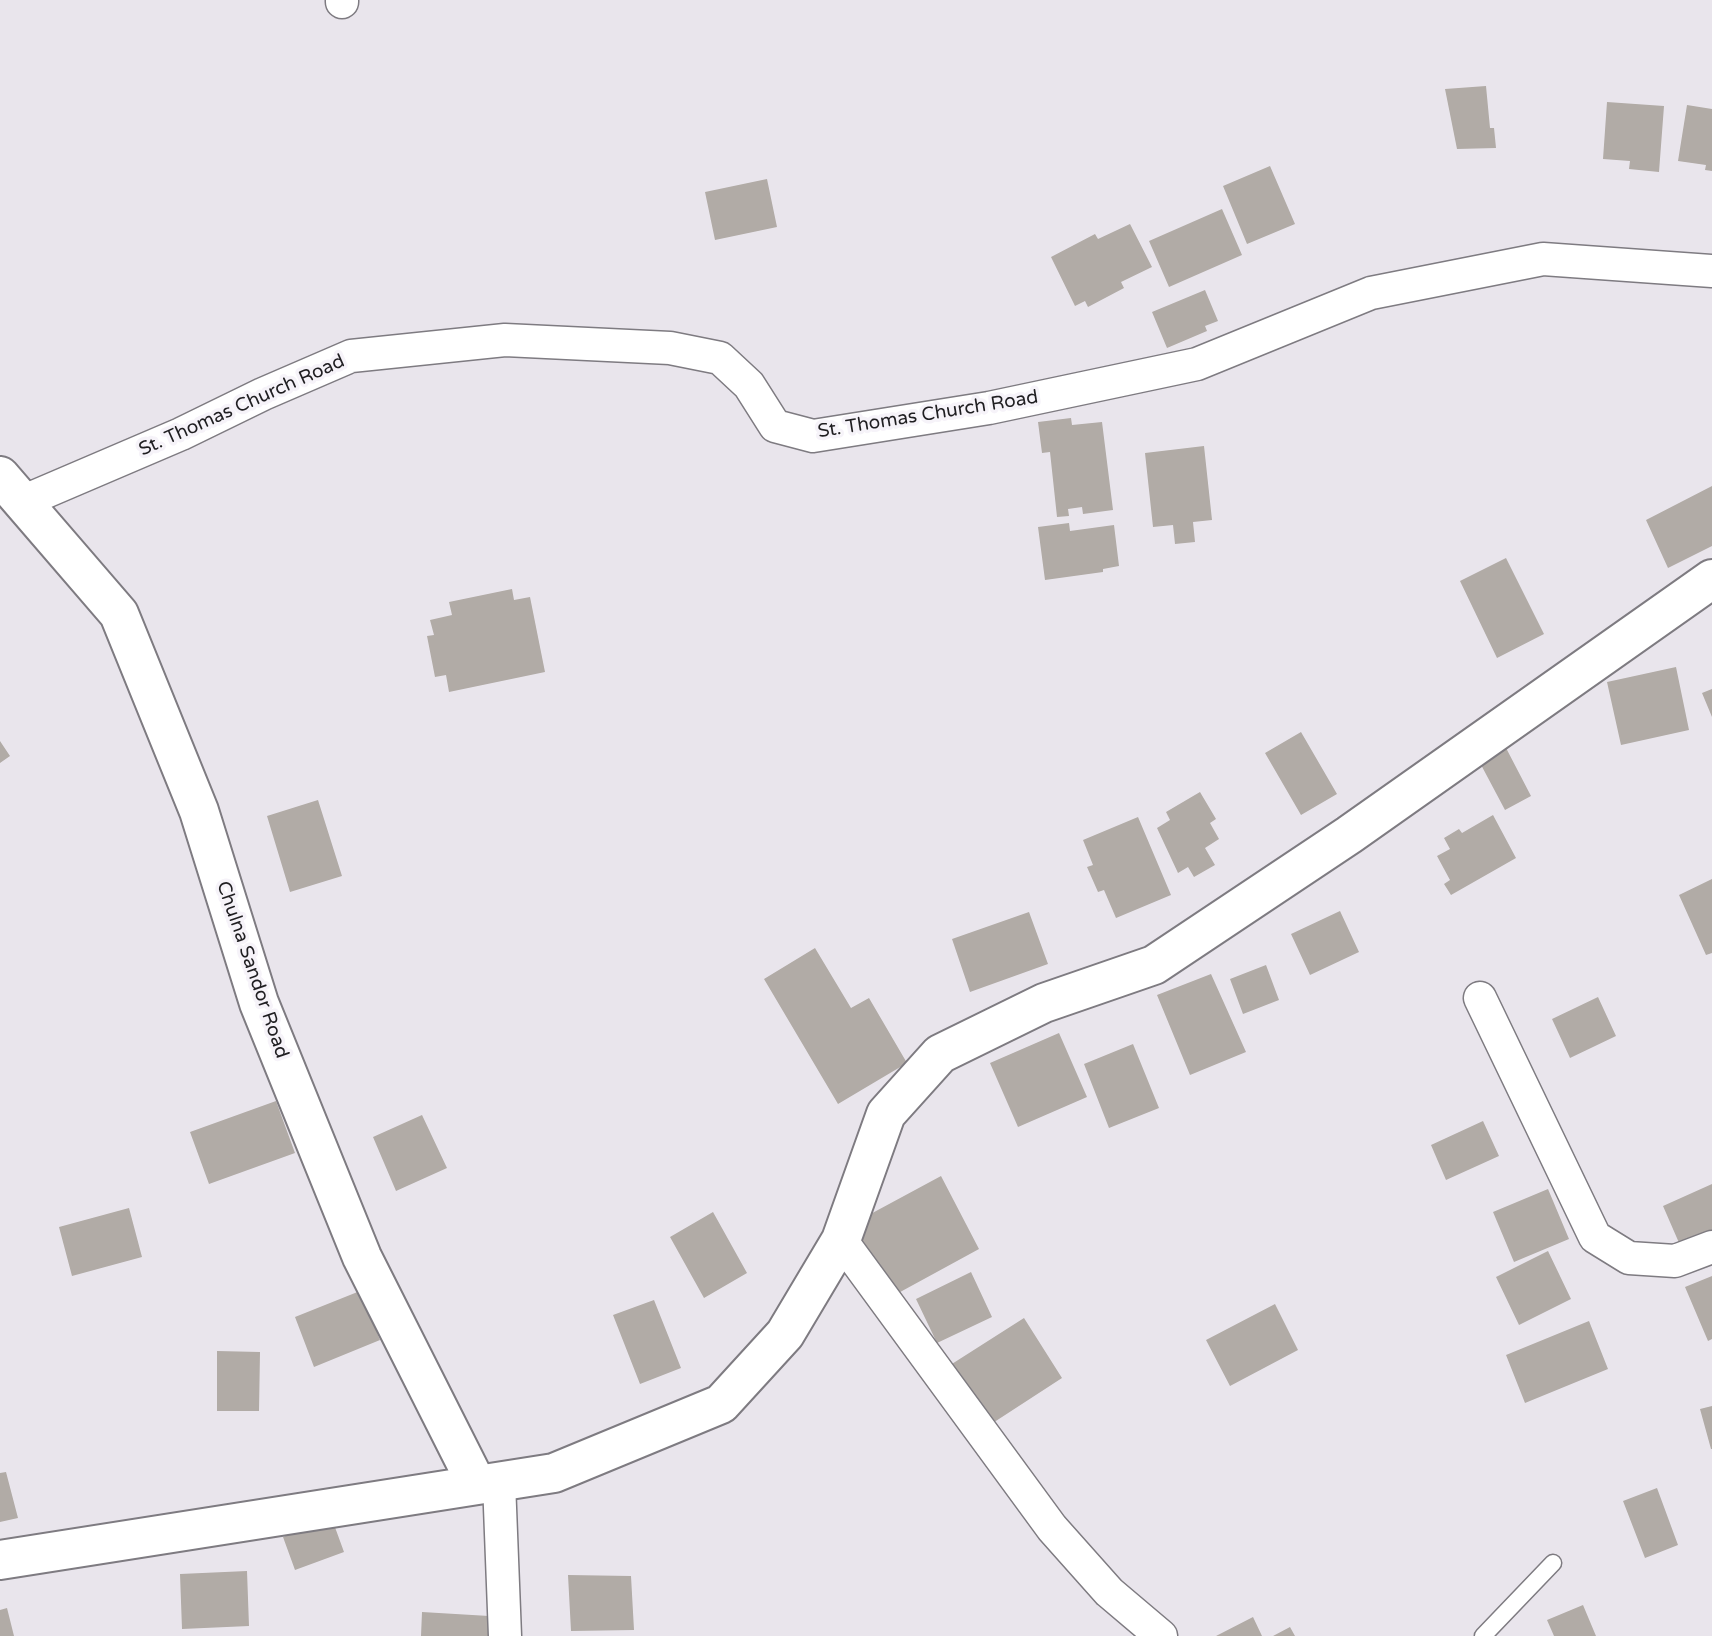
<!DOCTYPE html>
<style>
body{margin:0}
canvas{display:block;background:#e9e5ec}
</style>
<canvas width="1712" height="1636"></canvas>
<script>
const c = document.querySelector('canvas').getContext('2d');
c.lineJoin = 'round';
function fillPath(path, color) {
  c.fillStyle = color;
  c.fill(path, 'evenodd');
}
function poly(rows) {
  const path = new Path2D();
  for (const r of rows) {
    path.moveTo(r[0], r[1]);
    for (let i = 2; i < r.length; i += 2) path.lineTo(r[i], r[i + 1]);
  }
  return path;
}
function stroke(path, color, width, dash) {
  c.strokeStyle = color;
  c.lineWidth = width;
  c.lineCap = dash ? 'butt' : 'round';
  c.setLineDash(dash || []);
  c.stroke(path);
}
function label(font, color, halo, rows, align = 'center') {
  c.font = font + ' "Varela Round",sans-serif';
  c.lineWidth = 7;
  c.setLineDash([]);
  c.textBaseline = 'middle';
  c.strokeStyle = halo;
  c.fillStyle = color;
  for (const [text, x, y, turn = 0] of rows) {
    c.save();
    c.translate(x, y);
    c.rotate((+turn || 0) * Math.PI / 180);
    c.textAlign = isNaN(turn) ? turn : align;
    if (halo) c.strokeText(text, 0, 0);
    c.fillText(text, 0, 0);
    c.restore();
  }
}
fillPath(poly([
 [1486,86,1490,128,1494,128,1496,148,1457,149,1445,89],
 [1607,102,1664,106,1659,172,1629,169,1630,161,1603,159],
 [1687,105,1712,109,1712,171,1705,170,1706,165,1678,161],
 [1270,166,1295,224,1247,244,1223,186],
 [767,179,777,227,715,240,705,192],
 [1222,209,1242,255,1169,287,1149,241],
 [1130,224,1152,267,1121,282,1124,288,1088,307,1085,301,1075,306,1051,257,1095,234,1098,239],
 [1205,290,1218,321,1205,326,1207,331,1167,348,1152,312],
 [1071,418,1072,425,1102,422,1113,510,1083,514,1082,507,1068,509,1069,516,1057,517,1050,452,1042,453,1038,422],
 [1204,446,1212,520,1193,522,1195,542,1175,544,1173,525,1153,527,1145,453],
 [1712,486,1712,546,1668,568,1646,520],
 [1069,523,1070,531,1114,525,1119,566,1103,569,1103,572,1045,580,1038,527],
 [1506,558,1544,634,1497,658,1460,581],
 [512,589,514,600,530,597,545,672,449,692,446,675,435,677,427,636,434,635,430,620,452,615,449,602],
 [1676,667,1689,730,1621,745,1607,682],
 [1712,689,1712,717,1702,693],
 [1301,732,1337,794,1301,815,1265,753],
 [0,741,10,756,0,763],
 [1505,746,1531,796,1505,810,1479,761],
 [1200,792,1216,819,1210,823,1219,839,1205,848,1215,865,1194,877,1188,867,1178,873,1157,828,1170,820,1166,812],
 [318,800,342,876,290,892,267,816],
 [1493,815,1516,858,1451,895,1444,884,1450,880,1437,856,1450,849,1444,838,1459,829,1462,833],
 [1138,817,1171,895,1116,918,1104,890,1098,892,1087,867,1093,865,1083,840],
 [1712,879,1712,953,1706,955,1679,895],
 [1340,911,1359,952,1310,975,1291,934],
 [1029,912,1048,964,970,992,952,939],
 [815,948,851,1008,869,998,907,1063,838,1104,764,979],
 [1266,965,1279,1000,1243,1014,1230,979],
 [1211,974,1246,1052,1190,1075,1157,995],
 [1598,997,1616,1036,1570,1058,1552,1019],
 [1059,1033,1087,1097,1018,1127,990,1063],
 [1133,1044,1159,1108,1109,1128,1084,1064],
 [276,1101,295,1153,209,1184,190,1132],
 [422,1115,447,1168,396,1191,373,1137],
 [1483,1121,1499,1156,1446,1180,1431,1145],
 [941,1176,979,1249,891,1297,852,1224],
 [1712,1184,1712,1239,1683,1252,1663,1206],
 [1548,1189,1569,1239,1514,1262,1493,1212],
 [129,1208,142,1257,72,1276,59,1227],
 [713,1212,747,1273,704,1298,670,1237],
 [1548,1251,1571,1299,1519,1325,1496,1277],
 [971,1272,992,1317,937,1343,916,1299],
 [1712,1276,1712,1339,1708,1341,1685,1287],
 [360,1291,380,1340,314,1367,295,1317],
 [654,1300,681,1368,640,1384,613,1315],
 [1275,1304,1298,1350,1230,1386,1206,1340],
 [1024,1318,1062,1378,982,1430,944,1369],
 [1589,1321,1608,1369,1525,1403,1506,1355],
 [217,1351,260,1352,259,1411,217,1411],
 [1712,1406,1712,1449,1711,1449,1700,1409],
 [6,1472,18,1518,0,1522,0,1473],
 [1657,1488,1678,1545,1645,1558,1623,1501],
 [332,1519,344,1552,295,1570,283,1537],
 [247,1571,249,1626,182,1629,180,1574],
 [568,1575,631,1576,634,1630,571,1631],
 [1583,1605,1596,1636,1554,1636,1547,1620],
 [7,1608,14,1636,0,1636,0,1610],
 [422,1612,489,1616,488,1636,421,1636],
 [1253,1617,1262,1636,1216,1636],
 [1290,1627,1295,1636,1273,1636]
]), '#b1aba6');
const lane = poly([
 [1483,1636,1553,1563]
]);
const street = poly([
 [342,0,342,2],
 [22,502,181,434,263,394,351,356,505,340,670,348,720,358,749,385,775,426,813,436,989,408,1197,364,1371,293,1543,259,1712,271],
 [1480,998,1595,1237,1629,1258,1675,1261,1712,1247],
 [841,1240,1052,1528,1109,1592,1161,1636],
 [499,1482,505,1636]
]);
const secondary = poly([
 [0,476,119,614,199,811,259,1003,362,1257,477,1485],
 [0,1560,554,1473,721,1404,785,1334,841,1240,886,1114,940,1054,1044,1003,1154,965,1349,835,1712,579]
]);
stroke(lane, '#7e7b81', 19);
stroke(street, '#7e7b81', 35);
stroke(secondary, '#7e7b81', 42);
stroke(lane, '#fff', 16);
stroke(street, '#fff', 32);
stroke(secondary, '#fff', 38);
label('19px', '#1f1e21', '#f6f3f9', [
 ["St. Thomas Church Road",242,406,-24],
 ["St. Thomas Church Road",928,415,-9],
 ["Chulna Sandor Road",252,970,71]
]);
</script>
